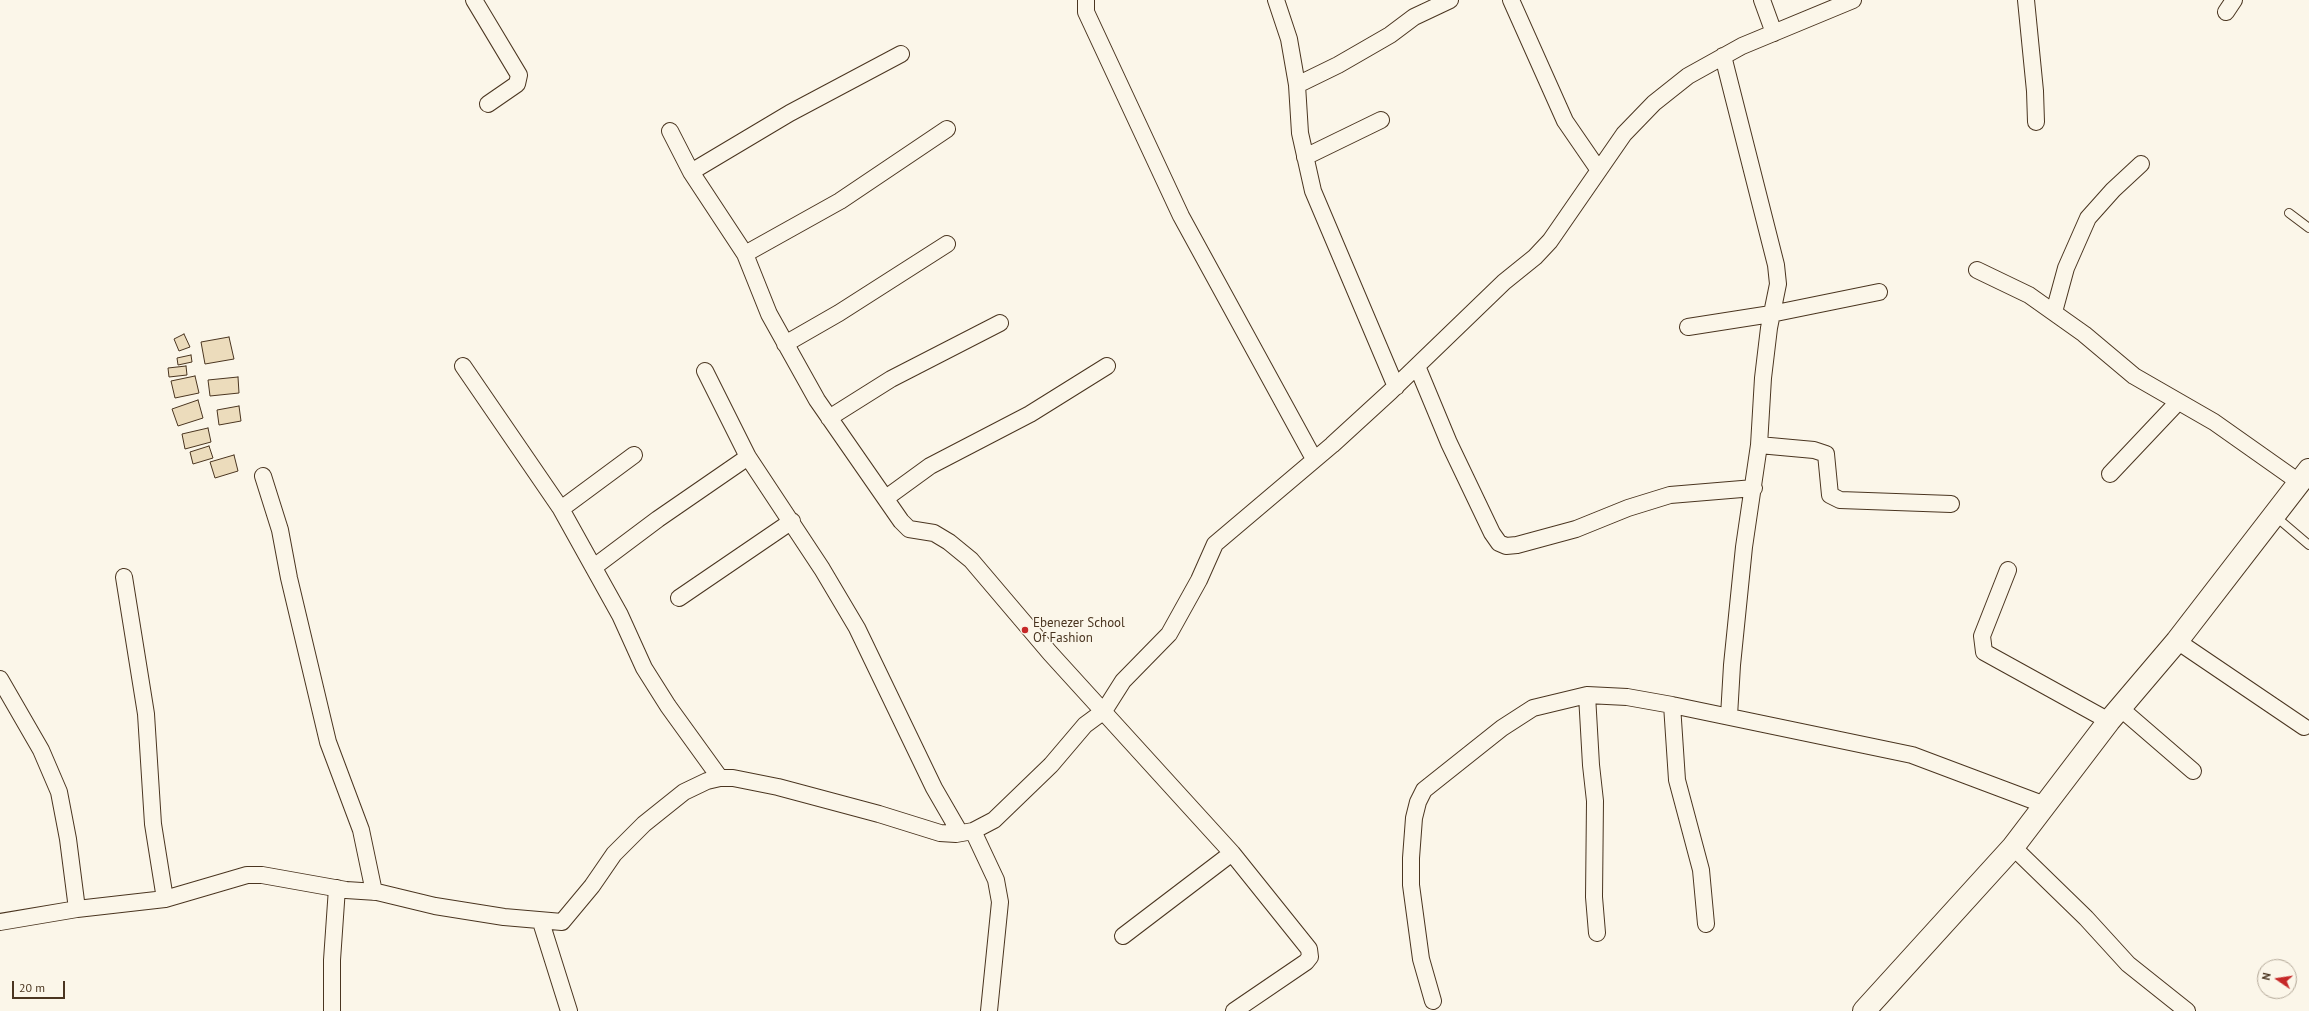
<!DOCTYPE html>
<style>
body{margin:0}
#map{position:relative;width:2309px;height:1011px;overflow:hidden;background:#fbf6e9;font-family:"PT Sans",sans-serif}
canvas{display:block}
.north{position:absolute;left:2257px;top:959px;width:40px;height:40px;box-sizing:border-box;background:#fbf6e9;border:1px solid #b4a999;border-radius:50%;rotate:283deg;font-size:11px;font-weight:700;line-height:16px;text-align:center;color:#4a3520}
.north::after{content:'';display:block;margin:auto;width:14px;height:18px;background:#c62828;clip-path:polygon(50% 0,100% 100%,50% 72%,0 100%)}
.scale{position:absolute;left:12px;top:981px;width:53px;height:18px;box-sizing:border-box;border:2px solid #4a3520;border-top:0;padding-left:5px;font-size:12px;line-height:14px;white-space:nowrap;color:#4a3520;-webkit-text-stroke:3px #fbf6e9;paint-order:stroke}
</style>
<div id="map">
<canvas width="2309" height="1011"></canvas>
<div class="north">N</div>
<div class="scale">20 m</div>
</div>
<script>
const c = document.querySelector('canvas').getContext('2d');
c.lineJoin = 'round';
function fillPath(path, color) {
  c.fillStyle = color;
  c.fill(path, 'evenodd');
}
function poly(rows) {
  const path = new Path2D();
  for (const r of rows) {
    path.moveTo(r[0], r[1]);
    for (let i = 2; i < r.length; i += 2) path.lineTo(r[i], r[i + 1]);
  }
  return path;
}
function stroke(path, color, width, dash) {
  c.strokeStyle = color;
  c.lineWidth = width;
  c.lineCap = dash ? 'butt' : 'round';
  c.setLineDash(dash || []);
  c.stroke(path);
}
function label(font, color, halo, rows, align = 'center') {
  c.font = font + ' "PT Sans",sans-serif';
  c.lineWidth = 3;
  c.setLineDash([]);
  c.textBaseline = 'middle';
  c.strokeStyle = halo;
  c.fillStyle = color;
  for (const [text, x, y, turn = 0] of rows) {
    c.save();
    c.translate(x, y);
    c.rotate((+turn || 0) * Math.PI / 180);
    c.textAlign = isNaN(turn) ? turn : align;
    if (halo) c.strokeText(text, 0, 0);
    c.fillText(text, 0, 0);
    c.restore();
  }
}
const building = poly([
 [184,334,190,347,179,351,174,339,184,334],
 [229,337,234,359,205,364,201,342,229,337],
 [191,355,192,362,178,365,177,358,191,355],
 [186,366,187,375,169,377,168,368,186,366],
 [195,376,199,393,175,398,171,381,195,376],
 [238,377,239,393,210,396,208,380,238,377],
 [198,400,203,418,178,426,172,409,198,400],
 [239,406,241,421,219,425,217,410,239,406],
 [208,428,211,442,185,449,182,434,208,428],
 [209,446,213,458,193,464,190,452,209,446],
 [234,455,238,471,215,478,210,462,234,455]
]);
fillPath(building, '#ecdcbc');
stroke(building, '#4a3520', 1);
const lane = poly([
 [2289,213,2309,228],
 [2275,516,2309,545]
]);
const street = poly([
 [474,0,519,75,517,84,488,104],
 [1086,0,1086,12,1181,216,1314,459],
 [1276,0,1289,39,1297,85,1300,133,1313,191,1396,387],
 [1511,0,1565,121,1598,169],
 [1762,0,1774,33],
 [2026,0,2035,91,2036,122],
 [2226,12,2234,0],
 [1723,56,1776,265,1778,284,1769,328,1763,378,1759,445,1744,547,1732,665,1729,716],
 [1297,85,1338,65,1390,35,1414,17,1450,0],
 [670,131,691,172,745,254,769,314,817,400,901,521,909,529,934,533,949,542,971,560,1050,653,1232,853,1309,949,1310,957,1306,962,1234,1011],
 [1305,157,1381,120],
 [691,172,790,113,901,54],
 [745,254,840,201,947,129],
 [1977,270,2029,295,2084,334,2134,376,2214,422,2299,482],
 [2054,312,2066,268,2088,218,2113,190,2141,164],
 [1688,327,1771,314,1879,292],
 [785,344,839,313,947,244],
 [463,366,561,509,620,615,644,668,668,706,720,778],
 [1417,366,1449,443,1492,533,1499,543,1506,546,1517,545,1576,529,1628,508,1670,495,1754,488],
 [705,371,748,457,822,569,857,628,934,788,960,833],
 [829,418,891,379,1000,323],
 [1759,445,1814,450,1826,454,1830,495,1840,500,1951,504],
 [2110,474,2178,402],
 [263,476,280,530,289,578,328,742,361,830,374,892],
 [886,498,930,466,1030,414,1107,366],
 [561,509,634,455],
 [594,567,658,519,748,457],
 [2008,570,1982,636,1984,652,2109,721],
 [124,577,146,714,153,824,165,899],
 [679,598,792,521],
 [2177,641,2304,727],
 [0,679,41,750,59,792,68,839,77,909],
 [1587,695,1591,765,1595,801,1594,897,1597,933],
 [1672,705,1677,780,1701,870,1706,924],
 [2120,708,2193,771],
 [973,831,996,880,1000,902,989,1011],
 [2013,847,2086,918,2128,964,2187,1011],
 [0,922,77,909,165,899,247,875,262,875,346,890,377,892,435,906,504,917,562,922,592,886,614,854,644,824,684,792,707,781,720,778,733,778,778,787,879,814,940,833,956,834,973,831,994,820,1051,765,1085,725,1104,711,1123,681,1169,634,1199,580,1215,544,1332,445,1391,391,1504,282,1535,257,1550,241,1624,134,1654,103,1688,76,1742,46,1853,0],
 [541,922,569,1011],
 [1123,936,1232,853],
 [1433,1001,1421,959,1411,885,1411,858,1414,818,1418,802,1424,790,1502,728,1533,708,1587,695,1627,697,1672,705,1912,755,2045,805],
 [332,1011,332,960,337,888]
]);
const secondary = poly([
 [1864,1011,2013,847,2109,721,2177,641,2309,470]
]);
stroke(lane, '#4a3520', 10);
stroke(street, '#4a3520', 18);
stroke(secondary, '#4a3520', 24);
stroke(lane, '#fbf6e9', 8);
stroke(street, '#fbf6e9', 16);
stroke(secondary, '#fbf6e9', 22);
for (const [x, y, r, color] of [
 [1025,630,4,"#c62828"]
]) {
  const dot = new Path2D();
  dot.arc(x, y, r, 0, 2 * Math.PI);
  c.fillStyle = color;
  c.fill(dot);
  stroke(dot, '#fbf6e9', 1.5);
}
label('13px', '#4a3520', '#fbf6e9', [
 ["Ebenezer School",1033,623],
 ["Of Fashion",1033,638]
], 'left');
</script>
